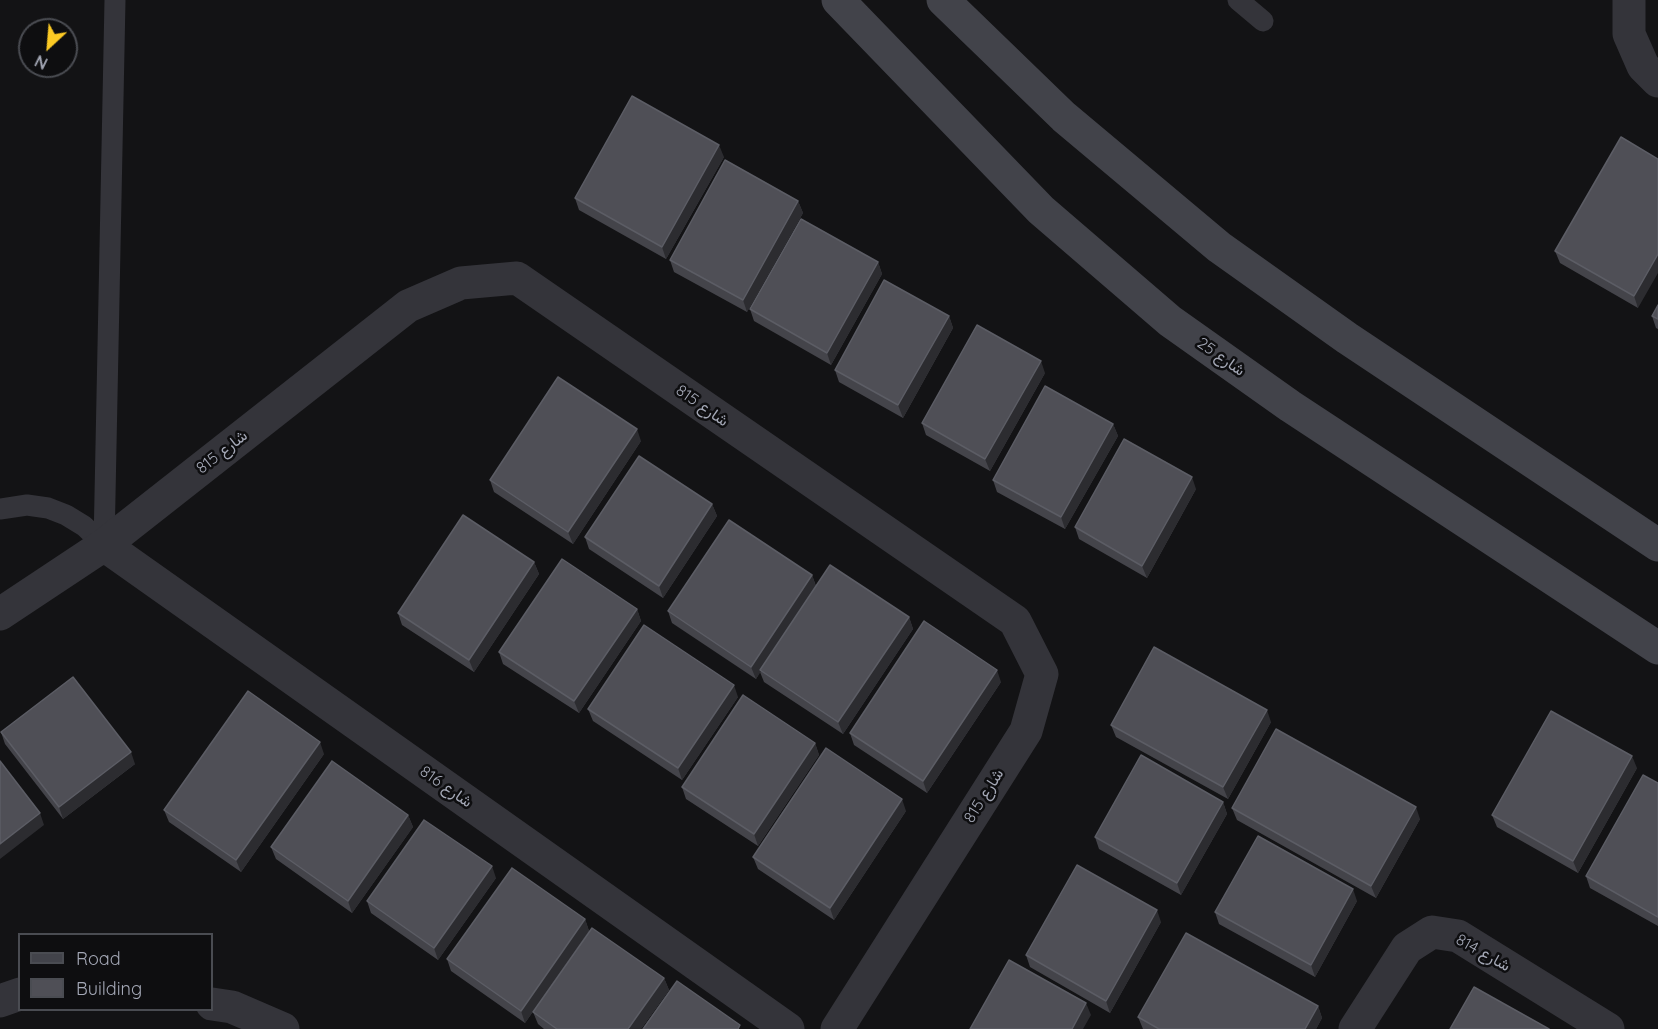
<!DOCTYPE html>
<meta charset="utf-8">
<style>
body{margin:0}
#map{position:relative;width:1658px;height:1029px;overflow:hidden;background:#131315;font-family:Quicksand,sans-serif}
canvas{display:block}
.legend{position:absolute;left:18px;top:933px;width:195px;height:78px;box-sizing:border-box;background:#0e0e10;border:2px solid #4a4c52;margin:0;padding:8px 10px;list-style:none;font-size:18px;color:#a4a8b6}
.legend li{display:flex;align-items:center;gap:12px;height:30px}
.legend b{width:30px;border:2px solid #4a4c52}
.north{position:absolute;left:18px;top:18px;width:60px;height:60px;box-sizing:border-box;background:#0e0e10;border:2px solid #4a4c52;border-radius:50%;rotate:206deg;font-size:16px;font-weight:700;line-height:24px;text-align:center;color:#a4a8b6}
.north::after{content:'';display:block;margin:auto;width:21px;height:27px;background:#fcca24;clip-path:polygon(50% 0,100% 100%,50% 72%,0 100%)}
</style>
<div id="map">
<canvas width="1658" height="1029"></canvas>
<ul class="legend">
<li><b style="height:8px;background:#42434a"></b>Road</li>
<li><b style="height:16px;background:#4f4f56"></b>Building</li>
</ul>
<div class="north">N</div>
</div>
<script>
const c = document.querySelector('canvas').getContext('2d');
c.lineJoin = 'round';
function poly(rows) {
  const path = new Path2D();
  for (const r of rows) {
    path.moveTo(r[0], r[1]);
    for (let i = 2; i < r.length; i += 2) path.lineTo(r[i], r[i + 1]);
  }
  return path;
}
function stroke(path, color, width, dash) {
  c.strokeStyle = color;
  c.lineWidth = width;
  c.lineCap = dash ? 'butt' : 'round';
  c.setLineDash(dash || []);
  c.stroke(path);
}
function fillPath(path, color) {
  c.fillStyle = color;
  c.fill(path, 'evenodd');
}
function label(font, color, halo, rows, align = 'center') {
  c.font = font + ' Quicksand,Vazirmatn,sans-serif';
  c.lineWidth = 5;
  c.setLineDash([]);
  c.textBaseline = 'middle';
  c.strokeStyle = halo;
  c.fillStyle = color;
  for (const [text, x, y, turn = 0] of rows) {
    c.save();
    c.translate(x, y);
    c.rotate((+turn || 0) * Math.PI / 180);
    c.textAlign = isNaN(turn) ? turn : align;
    if (halo) c.strokeText(text, 0, 0);
    c.fillText(text, 0, 0);
    c.restore();
  }
}
stroke(poly([
 [1238,0,1263,21],
 [0,509,27,505,48,508,66,515,84,526,104,545],
 [104,545,115,0]
]), '#34343a', 21);
stroke(poly([
 [1629,0,1629,34,1643,66,1658,81],
 [104,545,788,1029],
 [0,614,104,545,408,306,461,283,517,278,1015,621,1042,674,1026,731,837,1029],
 [0,1001,20,994],
 [212,1004,232,1007,283,1029],
 [1355,1029,1407,948,1432,932,1458,936,1608,1029]
]), '#34343a', 33);
stroke(poly([
 [838,0,1041,210,1170,321,1290,406,1658,648],
 [943,0,1064,117,1219,247,1347,338,1658,545]
]), '#42434a', 33);
fillPath(poly([
 [1621,137,1638,308,1560,263,1555,251],
 [724,157,666,259,579,210,575,198],
 [798,201,803,213,747,312,674,272,670,260],
 [878,262,882,274,831,365,754,321,750,309],
 [1658,305,1658,329,1656,328,1652,316],
 [949,316,953,328,903,418,839,382,835,370],
 [1045,373,990,471,926,435,922,423],
 [1113,424,1118,436,1065,529,997,492,993,480],
 [641,441,573,544,494,492,490,480],
 [1196,489,1147,578,1079,539,1075,527],
 [712,504,717,516,663,598,589,549,585,537],
 [534,562,539,574,474,672,402,625,398,613],
 [812,575,816,586,909,617,913,629,843,734,764,682,760,672,756,679,672,623,668,611],
 [637,609,641,621,579,713,503,664,499,652],
 [1001,682,927,793,854,745,850,733],
 [738,697,682,780,593,721,588,709],
 [1271,722,1228,799,1116,737,1111,725],
 [1,732,135,764,63,819,5,744],
 [815,743,819,755,758,846,686,799,682,787],
 [324,754,241,872,169,822,164,810],
 [1637,768,1578,873,1497,827,1492,815],
 [1658,783,1658,926,1590,888,1586,876],
 [1223,802,1227,814,1181,895,1099,849,1095,837],
 [1232,808,1420,819,1376,898,1237,820],
 [906,811,834,920,758,869,753,857],
 [408,815,413,827,352,913,276,859,271,847],
 [496,878,438,960,371,913,367,901],
 [1357,901,1315,977,1219,924,1215,912],
 [585,919,589,931,525,1023,451,971,447,959],
 [1161,922,1110,1013,1030,967,1026,955],
 [664,978,669,990,641,1029,544,1029,538,1024,533,1012],
 [1318,1006,1322,1018,1316,1029,1143,1029,1138,1017]
]), '#44444a');
fillPath(poly([
 [719,145,724,157,666,259,662,247],
 [798,201,803,213,747,312,743,300],
 [1658,254,1658,273,1638,308,1634,296],
 [878,262,882,274,831,365,827,353],
 [949,316,953,328,903,418,898,405],
 [1041,361,1045,373,990,471,985,459],
 [1113,424,1118,436,1065,529,1061,517],
 [637,429,641,441,573,544,568,532],
 [1192,477,1196,489,1147,578,1142,566],
 [712,504,717,516,663,598,659,586],
 [534,562,539,574,474,672,469,660],
 [812,575,816,587,756,679,751,667],
 [637,609,641,621,579,713,574,701],
 [909,617,913,629,843,734,838,722],
 [997,670,1001,682,927,793,923,781],
 [734,685,738,697,682,780,678,768],
 [1267,710,1271,722,1228,799,1223,787],
 [320,742,324,754,241,872,236,860],
 [815,743,819,755,758,846,754,834],
 [131,752,135,764,63,819,59,807],
 [1632,756,1637,768,1578,873,1573,861],
 [902,799,906,811,834,920,830,908],
 [1223,802,1227,814,1181,895,1177,883],
 [1416,807,1420,819,1376,898,1371,886],
 [40,813,44,825,0,859,0,844],
 [408,815,413,827,352,913,348,901],
 [492,866,496,878,438,960,434,948],
 [1353,889,1357,901,1315,977,1311,965],
 [1157,910,1161,922,1110,1013,1106,1001],
 [585,919,589,931,525,1023,521,1011],
 [664,978,669,990,641,1029,628,1029],
 [1086,1003,1091,1015,1083,1029,1072,1029],
 [1318,1006,1322,1018,1316,1029,1305,1029]
]), '#2c2c30');
const building = poly([
 [632,96,719,145,662,247,575,198,632,96],
 [1621,137,1658,159,1658,254,1634,296,1555,251,1621,137],
 [725,160,798,201,743,300,670,260,725,160],
 [801,219,878,262,827,353,750,309,801,219],
 [884,280,949,316,898,405,835,370,884,280],
 [1658,305,1658,319,1652,316,1658,305],
 [977,325,1041,361,985,459,922,423,977,325],
 [558,377,637,429,568,532,490,480,558,377],
 [1045,386,1113,424,1061,517,993,480,1045,386],
 [1124,439,1192,477,1142,566,1075,527,1124,439],
 [639,456,712,504,659,586,585,537,639,456],
 [463,515,534,562,469,660,398,613,463,515],
 [729,520,812,575,751,667,668,611,729,520],
 [562,559,637,609,574,701,499,652,562,559],
 [830,565,909,617,838,722,760,670,830,565],
 [924,621,997,670,923,781,850,733,924,621],
 [644,625,734,685,678,768,588,709,644,625],
 [1154,647,1267,710,1223,787,1111,725,1154,647],
 [73,677,131,752,59,807,1,732,73,677],
 [248,691,320,742,236,860,164,810,248,691],
 [743,695,815,743,754,834,682,787,743,695],
 [1551,711,1632,756,1573,861,1492,815,1551,711],
 [1276,729,1416,807,1371,886,1232,808,1276,729],
 [826,748,902,799,830,908,753,857,826,748],
 [1141,755,1223,802,1177,883,1095,837,1141,755],
 [0,761,40,813,0,844,0,761],
 [332,761,408,815,348,901,271,847,332,761],
 [1643,775,1658,783,1658,917,1586,876,1643,775],
 [424,820,492,866,434,948,367,901,424,820],
 [1258,836,1353,889,1311,965,1215,912,1258,836],
 [1077,865,1157,910,1106,1001,1026,955,1077,865],
 [512,868,585,919,521,1011,447,959,512,868],
 [592,928,664,978,628,1029,557,1029,533,1012,592,928],
 [1186,933,1318,1006,1305,1029,1159,1029,1138,1017,1186,933],
 [1009,960,1086,1003,1072,1029,970,1029,1009,960],
 [677,981,740,1025,738,1029,643,1029,677,981],
 [1474,987,1549,1029,1450,1029,1474,987]
]);
fillPath(building, '#4f4f56');
stroke(building, '#5c5d65', 1.5);
label('16px', '#a4a8b6', '#0e0e10', [
 ["شارع 25",1221,357,35],
 ["شارع 815",702,406,35],
 ["شارع 815",222,452,-38],
 ["شارع 816",446,787,35],
 ["شارع 815",984,796,-58],
 ["شارع 814",1483,953,29]
]);
</script>
